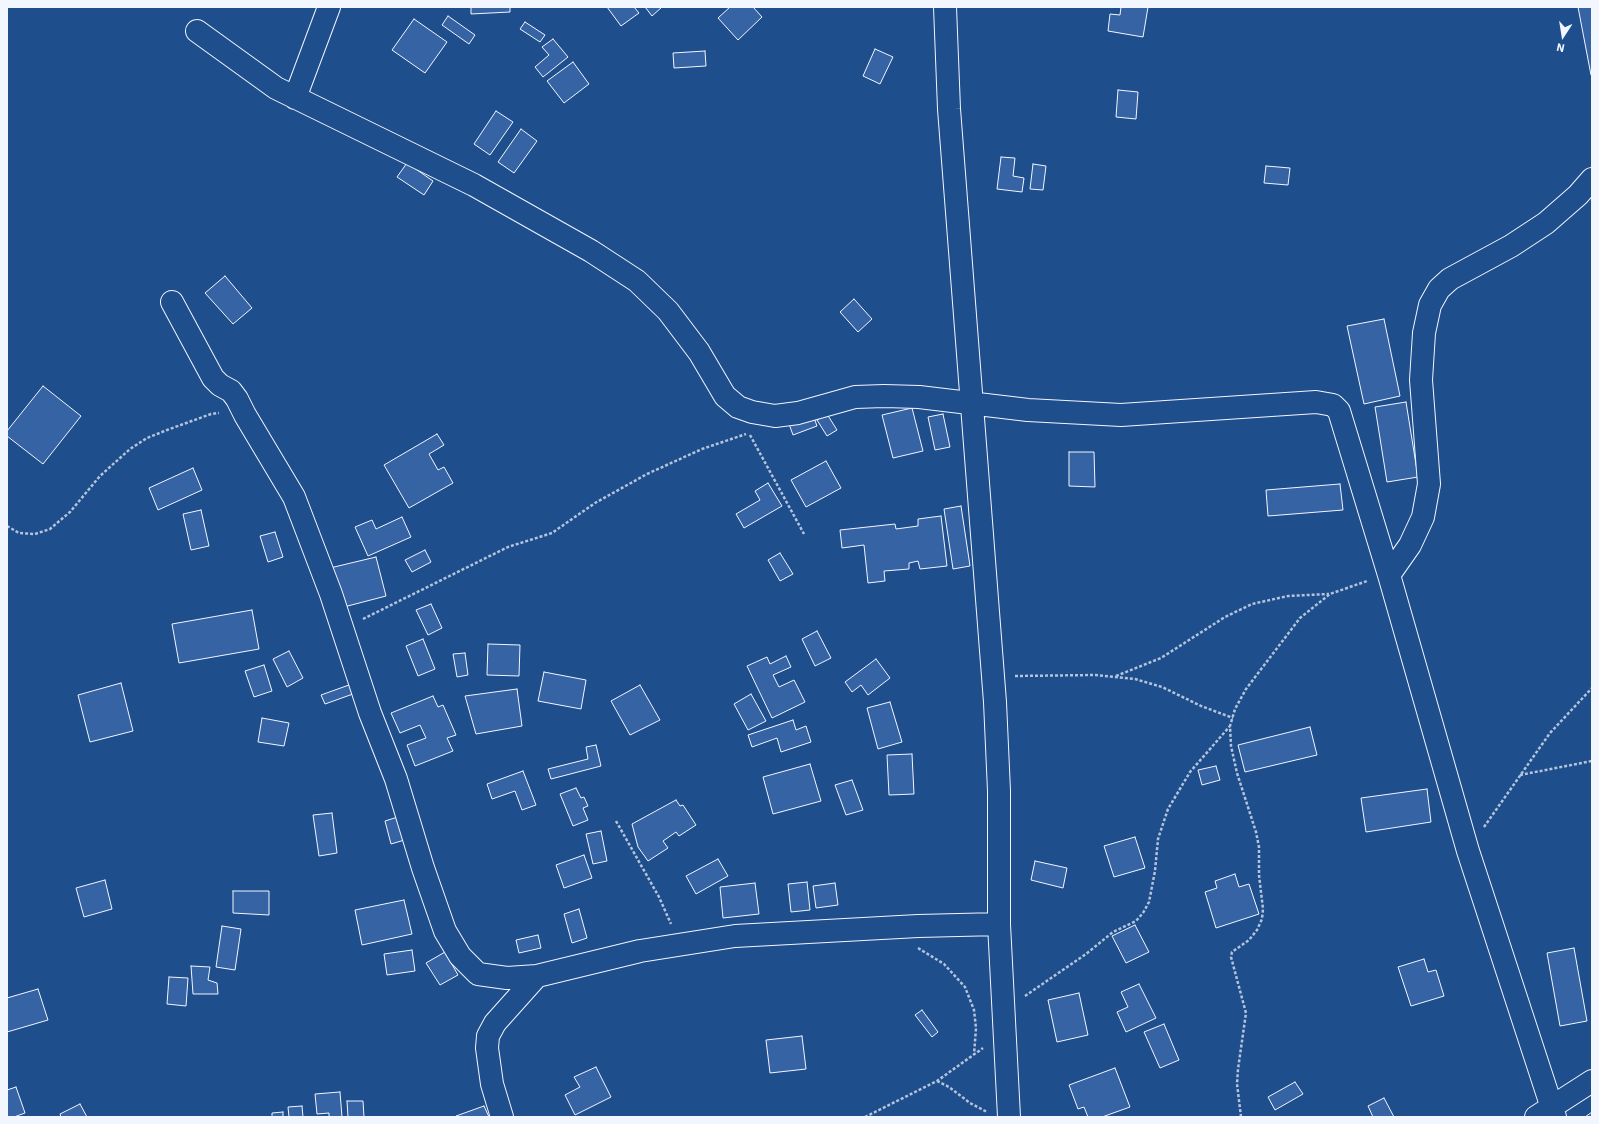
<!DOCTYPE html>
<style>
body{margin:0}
#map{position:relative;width:1599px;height:1124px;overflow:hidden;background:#1f4e8c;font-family:"IBM Plex Sans",sans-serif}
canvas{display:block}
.frame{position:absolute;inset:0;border:8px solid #f2f6ff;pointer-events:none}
.north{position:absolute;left:1543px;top:16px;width:40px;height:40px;-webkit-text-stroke:3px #1f4e8c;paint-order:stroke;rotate:192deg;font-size:11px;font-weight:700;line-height:16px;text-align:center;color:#f2f6ff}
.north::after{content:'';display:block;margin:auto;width:14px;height:18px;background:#f2f6ff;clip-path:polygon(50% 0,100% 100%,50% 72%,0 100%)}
</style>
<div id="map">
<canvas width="1599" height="1124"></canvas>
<div class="frame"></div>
<div class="north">N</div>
</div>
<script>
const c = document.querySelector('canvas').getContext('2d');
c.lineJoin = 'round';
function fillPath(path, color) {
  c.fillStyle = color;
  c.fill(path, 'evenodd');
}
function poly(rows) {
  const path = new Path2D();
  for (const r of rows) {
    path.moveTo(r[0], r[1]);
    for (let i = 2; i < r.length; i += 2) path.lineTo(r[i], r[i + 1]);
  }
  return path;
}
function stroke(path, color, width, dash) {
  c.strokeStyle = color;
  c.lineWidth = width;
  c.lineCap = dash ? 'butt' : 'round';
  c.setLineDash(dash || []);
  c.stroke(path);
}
const building = poly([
 [471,7,510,7,510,12,471,14,471,7],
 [607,7,634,7,639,13,621,26,607,7],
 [645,7,662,7,652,16,645,7],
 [730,7,753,7,762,17,738,40,718,18,730,7],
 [1121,7,1148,7,1143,37,1108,31,1110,14,1120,15,1121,7],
 [1578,7,1592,7,1592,75,1591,75,1578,7],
 [448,16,475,35,469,44,442,25,448,16],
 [414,19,447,42,425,73,392,50,414,19],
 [525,22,545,35,540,42,520,29,525,22],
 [553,39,568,57,543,77,535,67,549,55,542,47,553,39],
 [875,49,893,57,880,84,863,76,875,49],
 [705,51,706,66,674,68,673,53,705,51],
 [573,62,589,84,564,103,547,81,573,62],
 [1118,90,1138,92,1136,119,1116,117,1118,90],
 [496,111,513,122,490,155,474,144,496,111],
 [521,129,537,141,514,173,498,162,521,129],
 [1001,157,1015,158,1013,176,1024,178,1022,192,997,189,1001,157],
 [407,163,433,181,424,195,397,177,407,163],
 [1033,164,1046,166,1043,190,1030,189,1033,164],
 [1266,166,1290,168,1288,185,1264,183,1266,166],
 [225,276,252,308,233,324,205,293,225,276],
 [854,299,872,319,858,332,840,312,854,299],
 [1384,319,1400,396,1364,404,1347,326,1384,319],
 [43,386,81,416,43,464,7,436,7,431,43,386],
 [1406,402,1418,477,1387,482,1375,407,1406,402],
 [912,408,923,451,893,458,882,415,912,408],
 [827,414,837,430,827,436,817,420,827,414],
 [943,414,950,447,935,450,928,417,943,414],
 [813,415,817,426,793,435,789,424,813,415],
 [437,434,444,445,429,454,438,470,444,467,453,483,409,508,384,465,437,434],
 [1069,452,1094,452,1095,487,1069,486,1069,452],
 [826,461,841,488,806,507,791,480,826,461],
 [193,468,202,490,158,510,149,488,193,468],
 [768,483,782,506,744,528,736,514,760,500,755,491,768,483],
 [1340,484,1343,510,1268,516,1266,490,1340,484],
 [961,506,970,566,953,569,944,509,961,506],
 [201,510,209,546,191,550,183,514,201,510],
 [941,516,947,566,920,569,918,561,909,563,909,569,884,571,885,581,868,583,864,545,842,548,840,530,895,524,896,529,918,526,918,519,941,516],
 [402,517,411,537,368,556,355,527,372,520,376,529,402,517],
 [275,532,283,557,268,562,260,536,275,532],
 [425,550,431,562,412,572,405,560,425,550],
 [780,553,793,574,780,581,768,560,780,553],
 [376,557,386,596,340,608,330,568,376,557],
 [431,604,442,628,428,635,416,610,431,604],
 [252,610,259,649,179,663,172,624,252,610],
 [817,631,831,658,815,666,802,639,817,631],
 [423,639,435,669,418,676,406,646,423,639],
 [488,644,520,645,519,676,487,675,488,644],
 [289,651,303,678,287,687,273,659,289,651],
 [465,653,468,675,457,677,453,654,465,653],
 [786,656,791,667,773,675,779,687,794,680,805,702,772,718,747,666,767,657,770,664,786,656],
 [876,659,890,678,868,695,861,685,852,692,845,682,876,659],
 [264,665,272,691,254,697,245,671,264,665],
 [544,672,586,680,581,709,538,701,544,672],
 [121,683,133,731,90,742,78,695,121,683],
 [349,685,353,694,325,704,321,695,349,685],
 [640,685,660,720,630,735,611,701,640,685],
 [517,689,522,726,476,734,465,696,517,689],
 [751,694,766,721,748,730,734,704,751,694],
 [433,696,438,707,443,705,456,735,447,738,453,751,415,766,407,745,426,738,420,725,400,733,391,713,433,696],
 [890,702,902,742,878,749,867,708,890,702],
 [262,718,289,723,284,746,258,742,262,718],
 [793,720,796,730,806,726,811,742,781,752,777,738,752,747,748,735,793,720],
 [1310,727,1317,755,1245,772,1238,745,1310,727],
 [596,745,601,766,551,779,548,769,588,759,586,747,596,745],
 [912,754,914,794,889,795,887,755,912,754],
 [810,764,821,801,773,814,763,777,810,764],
 [1216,766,1220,780,1202,785,1198,770,1216,766],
 [523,771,536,805,522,810,515,791,492,799,487,784,523,771],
 [852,780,863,810,846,815,835,785,852,780],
 [576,788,581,798,584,797,588,806,583,808,588,820,573,826,560,794,576,788],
 [1427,789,1431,822,1366,832,1361,798,1427,789],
 [676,800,680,806,683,805,696,825,679,836,676,832,663,841,668,848,648,861,638,847,632,824,676,800],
 [332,813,337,853,319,856,313,815,332,813],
 [401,816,408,839,391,844,385,821,401,816],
 [601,831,607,861,593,864,586,834,601,831],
 [1135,837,1145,868,1114,877,1104,846,1135,837],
 [584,855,592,878,564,888,556,865,584,855],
 [718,859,728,876,696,894,686,876,718,859],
 [1035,861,1067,868,1063,888,1031,880,1035,861],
 [1235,874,1239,887,1249,884,1259,914,1216,928,1205,892,1217,888,1215,881,1235,874],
 [105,880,112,909,84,917,76,888,105,880],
 [807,882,810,910,791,912,788,884,807,882],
 [755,883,759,914,723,918,720,887,755,883],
 [835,883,838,905,816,908,813,886,835,883],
 [233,891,269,891,269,915,233,913,233,891],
 [404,900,412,934,362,945,355,910,404,900],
 [579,909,587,938,572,943,564,914,579,909],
 [1135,925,1149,952,1126,963,1112,936,1135,925],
 [222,926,241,929,235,970,216,967,222,926],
 [538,935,541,948,519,953,516,940,538,935],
 [1574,948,1587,1021,1560,1026,1547,953,1574,948],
 [412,950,415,971,387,975,384,954,412,950],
 [445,952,458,975,440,985,426,963,445,952],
 [1424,959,1428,972,1436,970,1444,996,1411,1006,1398,967,1424,959],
 [191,966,210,967,208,980,217,983,218,994,193,994,191,966],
 [169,977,188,978,186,1006,167,1004,169,977],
 [1139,984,1156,1018,1126,1032,1117,1012,1128,1007,1121,992,1139,984],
 [38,989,48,1020,7,1032,7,998,38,989],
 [1079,993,1088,1035,1057,1042,1048,1000,1079,993],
 [922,1010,938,1032,932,1037,915,1015,922,1010],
 [1164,1024,1179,1060,1160,1068,1144,1032,1164,1024],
 [802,1036,806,1069,770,1073,766,1040,802,1036],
 [596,1067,611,1097,575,1115,565,1095,580,1087,574,1077,596,1067],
 [1115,1068,1130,1107,1102,1117,1088,1117,1084,1107,1078,1109,1069,1085,1115,1068],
 [1295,1082,1303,1094,1275,1110,1268,1097,1295,1082],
 [16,1087,25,1113,14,1117,7,1117,7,1090,16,1087],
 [340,1092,342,1117,329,1117,329,1113,317,1114,315,1094,340,1092],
 [1384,1098,1394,1117,1373,1117,1368,1106,1384,1098],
 [347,1101,363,1101,364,1117,348,1117,347,1101],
 [80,1104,87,1117,61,1117,60,1114,80,1104],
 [302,1106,303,1117,289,1117,288,1107,302,1106],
 [484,1106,489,1117,456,1117,456,1116,484,1106],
 [283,1112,283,1117,272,1117,272,1113,283,1112],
 [1592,1112,1592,1117,1585,1117,1592,1112]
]);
fillPath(building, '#3563a3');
stroke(building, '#f2f6ff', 1);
const minor = poly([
 [945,7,949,109,995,702,999,791,999,924,1009,1117],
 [197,31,276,88,474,185,591,251,637,281,668,311,699,352,725,396,738,407,752,412,775,416,798,413,855,397,884,396,919,397,1028,410,1121,415,1316,402,1333,405,1339,411,1389,575,1468,851,1555,1117],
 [295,98,329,7],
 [172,302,213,378,220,385,231,391,237,399,245,415,294,497,331,594,370,713,396,779,423,868,445,931,460,956,478,974,507,978,537,976,640,951,735,936,918,926,999,924],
 [1389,575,1410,545,1423,517,1429,484,1421,380,1424,333,1430,305,1439,289,1450,279,1511,246,1546,223,1578,195,1592,179],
 [502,1117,492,1084,487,1048,488,1036,495,1023,537,976],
 [1536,1117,1592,1081]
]);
stroke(minor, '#f2f6ff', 24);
stroke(poly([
 [750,435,804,534],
 [7,526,19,533,35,534,50,529,70,512,100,476,130,449,147,438,167,430,211,414,219,413],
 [363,619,508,547,552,533,595,503,647,474,702,449,746,434],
 [1015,676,1095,675,1135,679,1162,687,1201,706,1233,718],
 [1116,676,1161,658,1225,617,1252,604,1288,596,1329,594],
 [1520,775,1592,761],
 [616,821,659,897,671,924],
 [1484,827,1550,733,1592,688],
 [918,948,944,964,965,987,974,1010,976,1028,974,1055],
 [1025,996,1086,954,1113,932,1136,921,1143,913,1149,902,1155,871,1158,839,1168,809,1190,772,1230,726],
 [937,1081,949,1087,970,1103,987,1112],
 [865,1117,937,1081,983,1048],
 [1241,1117,1237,1084,1238,1069,1246,1013,1231,957,1232,952,1249,940,1257,930,1262,919,1263,909,1259,875,1259,847,1256,832,1237,773,1231,746,1230,726,1235,709,1246,689,1300,618,1330,594,1367,581]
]), '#b3c4dc', 2.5, [3, 2]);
stroke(minor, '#1f4e8c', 22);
</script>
